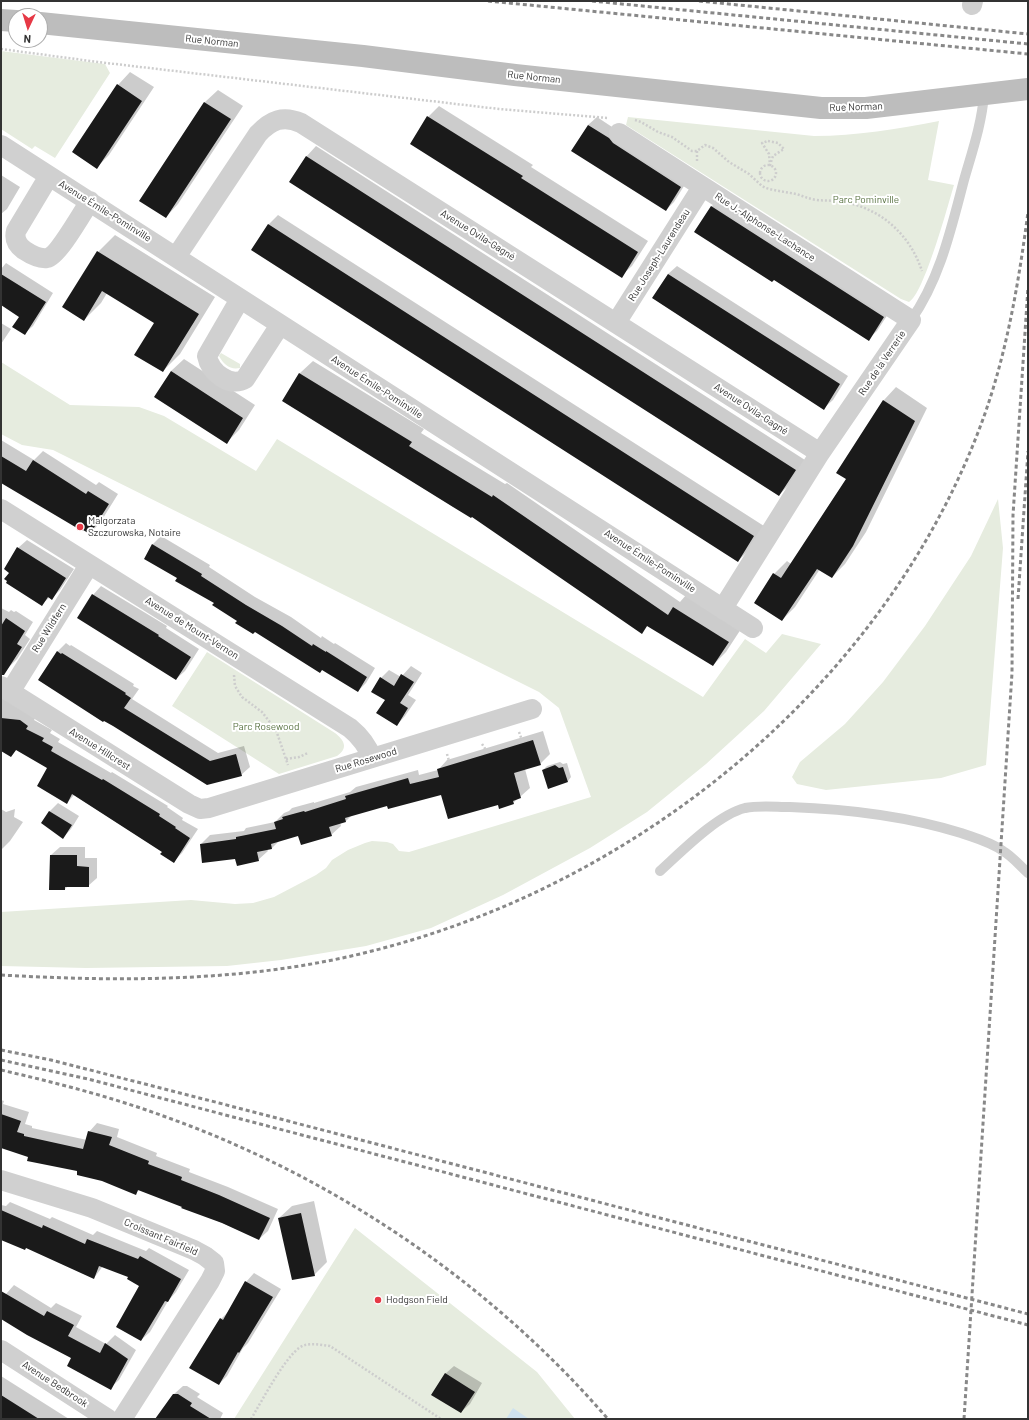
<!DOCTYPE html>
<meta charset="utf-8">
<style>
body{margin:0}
#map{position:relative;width:1029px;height:1420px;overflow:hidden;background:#fff;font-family:Barlow,sans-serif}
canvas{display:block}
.frame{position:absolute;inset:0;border:2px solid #333;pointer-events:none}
.north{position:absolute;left:8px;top:8px;width:40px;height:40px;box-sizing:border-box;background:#fff;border:1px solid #adadad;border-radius:50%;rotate:184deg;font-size:11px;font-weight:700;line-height:16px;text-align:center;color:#333}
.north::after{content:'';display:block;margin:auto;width:14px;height:18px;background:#e63946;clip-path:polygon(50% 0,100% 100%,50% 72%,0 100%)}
</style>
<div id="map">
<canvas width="1029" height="1420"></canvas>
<div class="frame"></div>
<div class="north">N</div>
</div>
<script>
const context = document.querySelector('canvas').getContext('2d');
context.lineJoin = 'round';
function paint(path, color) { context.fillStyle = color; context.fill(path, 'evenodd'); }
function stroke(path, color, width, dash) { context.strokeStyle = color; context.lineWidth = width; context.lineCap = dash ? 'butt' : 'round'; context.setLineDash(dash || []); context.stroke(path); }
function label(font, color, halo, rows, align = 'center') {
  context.font = font + ' Barlow,sans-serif'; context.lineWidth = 4; context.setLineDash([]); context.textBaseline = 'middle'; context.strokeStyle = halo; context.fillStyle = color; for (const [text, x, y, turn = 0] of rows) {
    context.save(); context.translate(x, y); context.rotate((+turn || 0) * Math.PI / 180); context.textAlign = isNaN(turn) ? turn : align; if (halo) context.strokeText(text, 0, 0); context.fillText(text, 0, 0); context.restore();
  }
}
const green = new Path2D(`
 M1 51 105 64 110 73 55 158 35 146 32 149 1 129Z
 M628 117 814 136C857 136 897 129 939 121L928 180 954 185C948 205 924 294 909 302L901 299 626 125Z
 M221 353 240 364V368C230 370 224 365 219 356Z
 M1 362 70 405 139 407 164 416 256 471 277 439 703 697 745 639 766 653 782 634 821 644 764 711 706 764 647 812 590 848 503 895 431 928 366 946 281 960 227 966 86 968 1 966V912L191 900 235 904 253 903 274 897 316 875 326 868 332 860 348 850 365 843 372 841 387 842 393 844 399 851 409 852 591 797 559 708 539 692 53 450 22 445 1 434Z
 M998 499 1003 548 986 765 941 778 826 790 797 784 792 777 800 762 845 724 883 682 925 626 971 556Z
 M207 652 335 733C344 740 349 748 337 756L279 774 172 706Z
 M355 1228 537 1372 575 1419H234Z`);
const water = new Path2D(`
 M513 1408 529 1419H506Z`);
const shadow = new Path2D(`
 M130 72 154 87 109 155 97 167 118 85Z
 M218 90 243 106 178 204 166 217 141 200 205 102Z
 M439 106 533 165 531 167 648 241 632 266 621 276 428 117Z
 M597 117 689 178 674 202 666 210 588 125Z
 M316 146 805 460 789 485 779 495 306 157Z
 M1 175 20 187 7 209 1 214Z
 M720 198 892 308 877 331 868 339 774 279 696 232 712 206Z
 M278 215 764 526 748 551 738 561 268 225Z
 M115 235 215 297 180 354 163 371 155 323 107 293 101 303 84 320 98 252Z
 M6 263 53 293 33 326 24 334 20 317 1 304V269Z
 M677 266 848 376 833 400 824 408 653 298 668 274Z
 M1 323 11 329 1 344Z
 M184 359 255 405 239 430 226 443 171 371Z
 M313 361 424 429 421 433 505 484 507 483 680 602 686 595 741 629 726 652 713 665 648 625 642 632 472 515 284 400 300 373Z
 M896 387 927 408 866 532 845 564 832 577 820 569 795 607 782 620 774 574 787 561 791 564 847 478 838 473 884 400Z
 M1 440 34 460 43 451 96 485 99 482 118 494 100 523 90 533 1 481Z
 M161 536 210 565 209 567 255 597 291 617 321 638 322 636 334 644 335 643 375 668 366 683 358 691 323 669 238 620 215 602 179 578 145 559 153 544Z
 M27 540 74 569 60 590 52 598 50 597 41 605 10 572 18 548Z
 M101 586 167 626 166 628 199 649 185 671 176 679 93 595Z
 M1 608 9 612 11 610 14 612 16 611 33 622 25 635 30 639 17 659 8 668 1 663Z
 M66 643 70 646 71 645 134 684 133 686 139 689 132 699 218 753 244 746 250 767 241 775 207 784 57 652Z
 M411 666 422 673 408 695 416 700 405 716 397 725 386 700 381 678 389 670 401 677Z
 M2 697 36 717 34 720 52 730 50 733 60 739 58 742 111 773 112 772 168 806 167 807 183 818 182 820 198 829 182 853 174 861 163 852 74 795 67 803 49 767 17 749 11 756 1 750V698Z
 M543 731 550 754 540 764 525 769 530 788 513 803H498L442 794 388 805 352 815 346 821 340 822 341 826 331 835H299L279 841 272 848 267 849 268 851 258 860 236 858 201 844 210 835 244 831 246 828 275 822 284 813 289 811 292 808 314 802V803L350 792 356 787 418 770 419 775 438 770 447 760Z
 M560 762 563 764 567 763 571 777 568 781 543 770 547 766Z
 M58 803 79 816 71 829 63 838 42 823 50 811Z
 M1 809 6 812 15 809 14 817 23 822 10 841 2 849Z
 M60 847H85V858H97V878L88 886H68L65 889 51 855Z
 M1 1100 4 1101 3 1104 29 1112 25 1124 32 1126V1128L87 1140 89 1132 97 1123 119 1129 117 1137 157 1153 156 1156 190 1169 189 1172 228 1187 278 1209 268 1231 259 1239 183 1206 139 1190 136 1193 79 1170 1 1147Z
 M314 1201 327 1262 314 1275 279 1218 292 1206Z
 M10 1202 50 1219 52 1217 93 1235 97 1231 146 1251 149 1248 189 1270 176 1292 168 1301 150 1332 141 1340V1286L129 1276 103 1266 94 1278 26 1247 1 1239V1205L6 1206Z
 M254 1273 281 1289 248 1343 243 1348 227 1376 219 1384 221 1319 229 1311 246 1282Z
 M14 1285 51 1308 56 1303 82 1316 76 1327 106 1344 115 1335 136 1350 119 1380 110 1388 72 1358 1 1318V1301L6 1294Z
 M454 1366 482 1383 470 1404 461 1412 445 1374Z
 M1 1376 69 1419H1Z
 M183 1386H187L200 1394 197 1397 223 1413 220 1419H164L174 1394Z`);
const building = new Path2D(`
 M117 84 142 101 97 169 72 152Z
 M204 102 231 119 166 218 139 201Z
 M427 116 523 176 521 178 638 252 622 278 410 144Z
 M588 125 609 138 613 143 681 187 666 211 571 151Z
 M306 156 796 470 779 496 289 182Z
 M711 206 884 317 869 341 774 280 772 282 694 232Z
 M268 224 754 536 738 562 251 250Z
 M97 251 199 314 163 372 134 355 154 323 102 291 84 321 62 307Z
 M1 274 46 302 25 335 12 327 19 317 1 305Z
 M668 274 840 384 824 410 652 298Z
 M171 371 243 418 227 444 154 397Z
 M299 373 412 442 409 446 492 497 493 495 668 615 673 607 729 642 713 666 647 626 642 634 472 517 471 518 453 507 282 401Z
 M883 400 915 421 853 546 832 578 817 569 782 621 754 603 773 573 781 578 846 479 836 473Z
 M1 456 26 471 33 460 86 494 88 491 109 504 90 534 83 530 82 531 1 483Z
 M152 544 202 574 201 576 246 605 282 626 312 646 313 644 326 652V651L367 677 358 692 322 670 320 673 255 632 253 634 235 623 237 621 212 605 214 603 175 581 177 578 144 559Z
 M17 547 66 578 52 600 48 597 42 606 6 583 7 581 4 579 9 573 4 569Z
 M92 594 159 635 158 636 191 657 176 680 77 618Z
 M6 618 25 631 17 644 22 647 4 675H1V626Z
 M57 651 61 654 62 653 126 693 125 694 131 698 124 708 210 761 236 754 242 776 207 785 113 726 104 721 103 722 38 680Z
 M401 674 414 682 400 703 408 708 397 726 376 713 385 700 371 692 380 677 394 686Z
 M1 718 20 720 28 726 26 729 44 738 42 741 53 747 51 751 102 780 103 779 160 814 159 816 176 827 175 828 190 838 174 863 160 854 162 852 72 794 67 804 37 786 47 768 16 750 11 757 1 751Z
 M533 740 541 765 514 773 521 798 513 801 514 804 499 809 498 805 448 819 441 795 388 809 387 806 345 818 346 822 329 827 332 836 301 845 298 836 271 844 272 849 257 852 259 861 237 866 235 859 202 863 200 844 236 839V837L276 829 274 822 283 819 282 817 304 811 305 812 346 799 345 796 408 778 410 784 439 777 437 769Z
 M555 765 559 768 563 767 568 782 548 789 542 770Z
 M49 811 72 825 63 839 41 823Z
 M50 855H77V866L89 867V887H65V890H49Z
 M1 1114 21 1121 17 1132 24 1134V1136L83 1149 88 1131 112 1137 109 1145 149 1161 148 1164 182 1177 181 1180 219 1195 270 1218 259 1240 222 1223 181 1208 182 1207 138 1190 136 1195 102 1181 77 1175V1171L27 1161 28 1157 1 1148Z
 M1 1210 42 1228 43 1225 85 1244 87 1239 138 1259 140 1256 181 1279 168 1302 165 1301 141 1341 116 1327 139 1286 127 1279 128 1277 99 1266 94 1279 26 1248 25 1250 1 1240Z
 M301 1213 315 1276 292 1280 278 1218Z
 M245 1281 273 1297 239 1353 238 1352 219 1385 189 1368 220 1318 223 1320Z
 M1 1291 44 1316 47 1311 74 1325 68 1336 100 1353 105 1343 128 1359 111 1390 67 1366 71 1358 27 1335 1 1319Z
 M445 1373 475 1392 461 1413 431 1395Z
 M173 1394H178L192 1403 190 1406 211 1419H155Z
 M1 1395 39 1419H1Z`);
const path = new Path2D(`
 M1 49 98 62 499 109 608 118
 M635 120 641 122 658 132 672 137 692 151H697L705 145 713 148 729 162 749 174 762 186 766 188C776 191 786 192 796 194 803 196 809 199 817 200 826 201 835 200 844 202 882 209 910 235 922 271
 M768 141 778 143 784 149 773 156 770 165 769 154 762 143Z
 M697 151V161
 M760 173a8 8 0 1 1 16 0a8 8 0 1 1-16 0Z
 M234 675 235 686 242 697 262 712 276 730 288 765
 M519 732 523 743
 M482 744 488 753
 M447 754 449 761
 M286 759 299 757 308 753
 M251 1419C261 1403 289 1348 305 1345 313 1343 322 1345 330 1346L441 1419`);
const lane = new Path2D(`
 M911 320C940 279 951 229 964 180 972 152 982 123 984 94
 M660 871C681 852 717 815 745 808 759 805 776 807 790 807 848 809 906 816 961 833 975 838 991 842 1003 851 1012 856 1020 866 1028 873`);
const street = new Path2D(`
 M972 5 973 1
 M619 133 911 320 820 453 723 608
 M1 145 753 628
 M49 176 16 231C14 239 17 245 24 250 30 254 39 259 47 258 58 256 82 213 90 201
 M176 257 258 134C271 120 283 115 301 123L820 453
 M240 299 207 356C210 372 230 388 245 379L280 325
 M616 323 702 187
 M1 509 350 728C361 737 367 745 372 758
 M1 686 189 804 200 809 209 808 532 709
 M10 692 89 565
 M1 1180 92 1208 194 1250 205 1256 214 1263 215 1271 210 1281 122 1419
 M1 1350 108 1419`);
const secondary = new Path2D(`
 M1 20 16 21
 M40 23 363 56 515 75 821 108H866L1028 89`);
const rail = new Path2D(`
 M488 1 1028 54
 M592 1 1028 44
 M699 1 1028 34
 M1018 599 1028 451
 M1 975C125 982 251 982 372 951 635 885 877 691 977 435 1005 364 1018 288 1028 212
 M1 1050 51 1060 219 1103 1028 1314
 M1 1060 88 1079 1028 1325
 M1 1070C57 1083 112 1097 166 1117 336 1178 490 1283 608 1419
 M964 1419 1012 673 1013 515 1028 287`);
const markers = [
 [80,527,4,"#e63946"],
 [378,1300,4,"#e63946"]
];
const streetNames = [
 ["Rue Norman",212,41,6],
 ["Rue Norman",534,77,6],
 ["Rue Norman",856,107,-2],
 ["Avenue Émile-Pominville",105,211,32],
 ["Rue J.-Alphonse-Lachance",765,227,33],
 ["Avenue Ovila-Gagné",478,235,32],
 ["Rue Joseph-Laurendeau",659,255,-58],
 ["Rue de la Verrerie",882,363,-56],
 ["Avenue Émile-Pominville",377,387,33],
 ["Avenue Ovila-Gagné",751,409,33],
 ["Avenue Émile-Pominville",650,561,33],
 ["Rue Wildfern",49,628,-58],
 ["Avenue de Mount-Vernon",192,628,32],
 ["Avenue Hillcrest",100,749,32],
 ["Rue Rosewood",366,760,-17],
 ["Croissant Fairfield",161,1237,23],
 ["Avenue Bedbrook",55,1384,33]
];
const parkNames = [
 ["Parc Pominville",866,200],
 ["Parc Rosewood",266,727]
];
const poiNames = [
 ["Malgorzata",88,521],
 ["Szczurowska, Notaire",88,533],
 ["Hodgson Field",386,1300]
];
paint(green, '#e6ecdf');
paint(water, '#cfe2ee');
paint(shadow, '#0003');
paint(building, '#1a1a1a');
stroke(path, '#cdcdcd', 2.5, [2, 2]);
stroke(lane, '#d0d0d0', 10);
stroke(street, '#d0d0d0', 20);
stroke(secondary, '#bdbdbd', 22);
stroke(rail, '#888', 3, [4, 3]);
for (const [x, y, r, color] of markers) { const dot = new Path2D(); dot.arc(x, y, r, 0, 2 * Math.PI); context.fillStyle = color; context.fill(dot); stroke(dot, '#fff', 1.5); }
label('10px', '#333', '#fff', streetNames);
label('10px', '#56703f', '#fff', parkNames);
label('10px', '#333', '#fff', poiNames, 'left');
</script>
